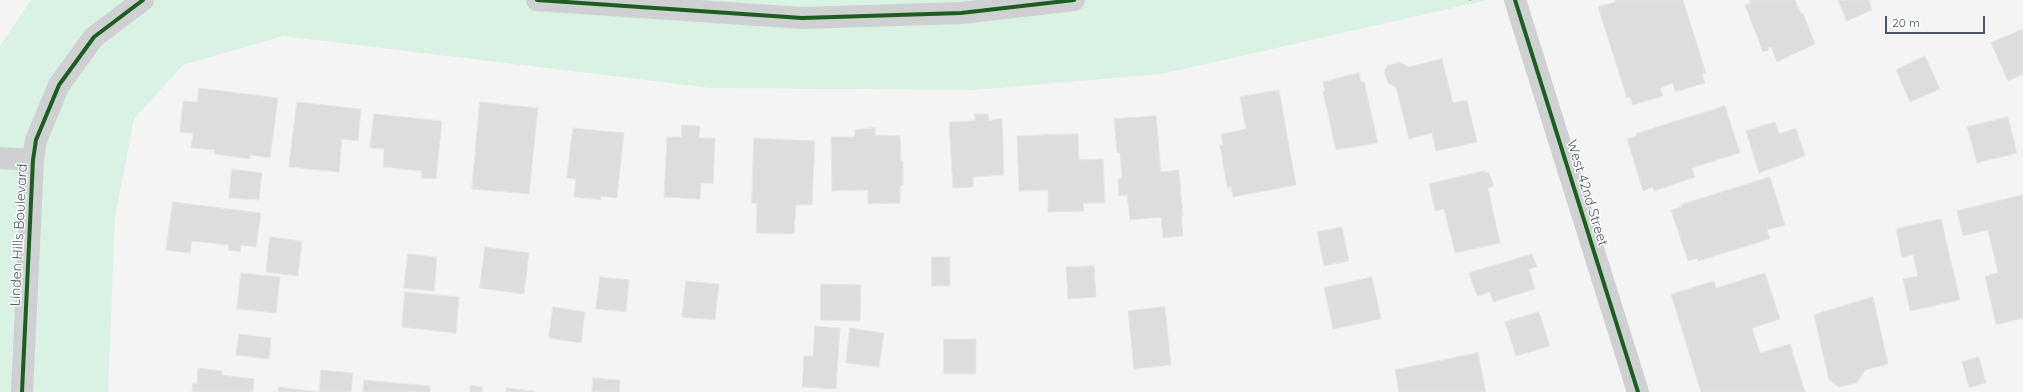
<!DOCTYPE html>
<style>
body{margin:0}
#map{position:relative;width:2023px;height:392px;overflow:hidden;background:#f4f4f4;font-family:Quicksand,sans-serif}
canvas{display:block}
.scale{position:absolute;left:1885px;top:16px;width:100px;height:18px;box-sizing:border-box;border:2px solid #4a5661;border-top:0;padding-left:5px;font-size:12px;line-height:14px;white-space:nowrap;color:#4a5661;-webkit-text-stroke:3px #fff;paint-order:stroke}
</style>
<div id="map">
<canvas width="2023" height="392"></canvas>
<div class="scale">20 m</div>
</div>
<script>
const context = document.querySelector('canvas').getContext('2d');
context.lineJoin = 'round';
function paint(path, color) { context.fillStyle = color; context.fill(path, 'evenodd'); }
function stroke(path, color, width, dash) { context.strokeStyle = color; context.lineWidth = width; context.lineCap = dash ? 'butt' : 'round'; context.setLineDash(dash || []); context.stroke(path); }
function label(font, color, halo, rows, align = 'center') {
  context.font = font + ' Quicksand,sans-serif'; context.lineWidth = 3; context.setLineDash([]); context.textBaseline = 'middle'; context.strokeStyle = halo; context.fillStyle = color; for (const [text, x, y, turn = 0] of rows) {
    context.save(); context.translate(x, y); context.rotate((+turn || 0) * Math.PI / 180); context.textAlign = isNaN(turn) ? turn : align; if (halo) context.strokeText(text, 0, 0); context.fillText(text, 0, 0); context.restore();
  }
}
const green = new Path2D(`
 M31 0H1487L1162 74 974 90 712 88 283 36 183 65 134 119 115 217 108 392H0V46Z`);
const building = new Path2D(`
 M1615 0H1683L1706 73 1702 74 1705 83 1675 92 1673 83 1660 88 1663 96 1633 105 1630 97 1627 98 1598 7 1615 2Z
 M1749 0H1795L1801 14 1803 13 1815 44 1777 62 1771 47 1768 48 1769 50 1763 52 1745 5 1751 3Z
 M1838 0H1869L1872 10 1847 21Z
 M2023 29V74L2008 81 1991 43Z
 M1925 56 1940 89 1910 102 1896 70Z
 M1442 59 1453 103 1467 100 1477 142 1436 151 1432 133 1409 139 1396 87 1388 83 1384 71 1388 65 1400 62 1408 67Z
 M1359 73 1361 82H1364L1378 143 1336 150 1323 92 1325 91 1323 82Z
 M199 88 278 98 270 158 250 155V159L214 154 215 150 191 148 193 133 180 132 183 101 197 102Z
 M1279 90 1296 185 1233 197 1231 187H1227L1220 145H1223L1221 134 1246 129 1240 97Z
 M297 102 361 109 358 141 342 139 339 172 289 167Z
 M480 102 538 108 529 194 472 189Z
 M1725 106 1740 153 1692 168 1695 177 1654 191 1653 187 1643 191 1627 139 1637 136 1636 134Z
 M374 114 442 121 436 179 421 178 422 171 383 167 384 149 370 148Z
 M975 114H988L989 121 1002 118 1004 175 973 177V187L953 188 949 122 975 121Z
 M1156 116 1161 172 1179 170 1183 216H1181L1183 236 1163 238 1161 217 1130 220 1127 195 1119 196 1118 179 1122 178 1120 153H1117L1114 119Z
 M2008 117 2017 153 1977 163 1967 127Z
 M1775 122 1779 134 1796 128 1805 156 1759 173 1746 131Z
 M682 125 700 126 699 138H715L713 184 701 183 700 199 664 197 667 137H681Z
 M573 128 624 133 617 198 601 196V200L574 197 576 179 567 178Z
 M875 128V135L900 136 901 161 903 162V186H900V203L868 204V190L832 191 831 137H855V130Z
 M1078 134 1079 160 1103 159 1105 203H1083L1084 211 1048 212V190L1019 191 1017 136Z
 M754 138 815 141 812 205H796L794 234 756 233 757 203H752Z
 M232 169 262 173 259 200 229 198Z
 M1484 171V173L1489 172 1494 186 1488 188 1500 243 1455 253 1444 209 1435 211 1429 184Z
 M1770 177 1785 225 1767 230 1770 239 1698 261V258L1688 261 1671 210 1682 207 1681 205Z
 M2023 195V318L1996 325 1985 276 1998 273 1988 230 1963 236 1957 211Z
 M173 202 261 213 256 247 241 245 240 252 228 250 229 245 192 241 190 253 166 250Z
 M1941 219 1960 300 1910 311 1903 279 1918 276 1913 255 1902 258 1896 229Z
 M1342 227 1349 261 1324 266 1317 232Z
 M270 237 302 241 298 276 266 272Z
 M485 247 529 253 524 294 480 288Z
 M408 254 437 257 434 291 404 288Z
 M1532 254 1537 267 1529 269 1535 289 1493 302 1490 292 1477 296 1469 273Z
 M932 257H950V286H932Z
 M1094 266 1096 297 1068 299 1066 267Z
 M241 273 280 277 276 313 237 309Z
 M1765 273 1780 319 1752 328 1760 353 1790 344 1805 392H1701L1671 294 1714 281 1716 288Z
 M600 277 629 280 626 312 596 309Z
 M1372 277 1381 319 1333 329 1324 288Z
 M686 281 719 284 715 320 682 317Z
 M821 284 861 285 860 321 821 320Z
 M405 292 459 297 456 333 402 327Z
 M1873 297 1888 364 1865 370 1857 383 1839 387 1829 380 1814 315Z
 M553 307 585 312 581 343 549 338Z
 M1165 307 1171 365 1134 369 1128 311Z
 M1539 312 1550 346 1516 356 1505 322Z
 M815 326 840 328 836 389 802 387 804 356H813Z
 M850 328 884 333 879 367 846 363Z
 M239 334 271 338 269 359 236 355Z
 M944 339H976V374H944Z
 M1478 353 1486 392H1399L1395 370Z
 M1979 357 1986 383 1969 388 1962 362Z
 M198 368 222 371V375L254 379 253 392H192L193 383 197 384Z
 M321 370 353 373 351 392H278V387L319 392Z
 M593 378 620 380 619 392H592Z
 M364 380 430 386V392H363Z
 M471 385 483 387 482 392H470Z
 M507 388 535 391V392H506Z`);
const path = new Path2D(`
 M1470 0V1`);
const minor = new Path2D(`
 M537 0 802 18 961 13 1074 0
 M1515 0 1638 392
 M0 158 33 160
 M22 392 33 160 36 140 59 85 94 37 143 0`);
const cycleway = new Path2D(`
 M537 0 802 18 961 13 1074 0
 M1515 0 1638 392
 M22 392 33 160 36 140 59 85 94 37 143 0`);
const streetNames = [
 ["West 42nd Street",1587,193,73],
 ["Linden Hills Boulevard",19,235,-87]
];
paint(green, '#d9f2e3');
paint(building, '#ddddde');
stroke(building, '#e5e6e7', 1);
stroke(path, '#bcc7c4', 2.5, [3, 2]);
stroke(minor, '#ced0d2', 22);
stroke(cycleway, '#1b5e20', 4);
label('14px', '#4a5661', '#fff', streetNames);
</script>
